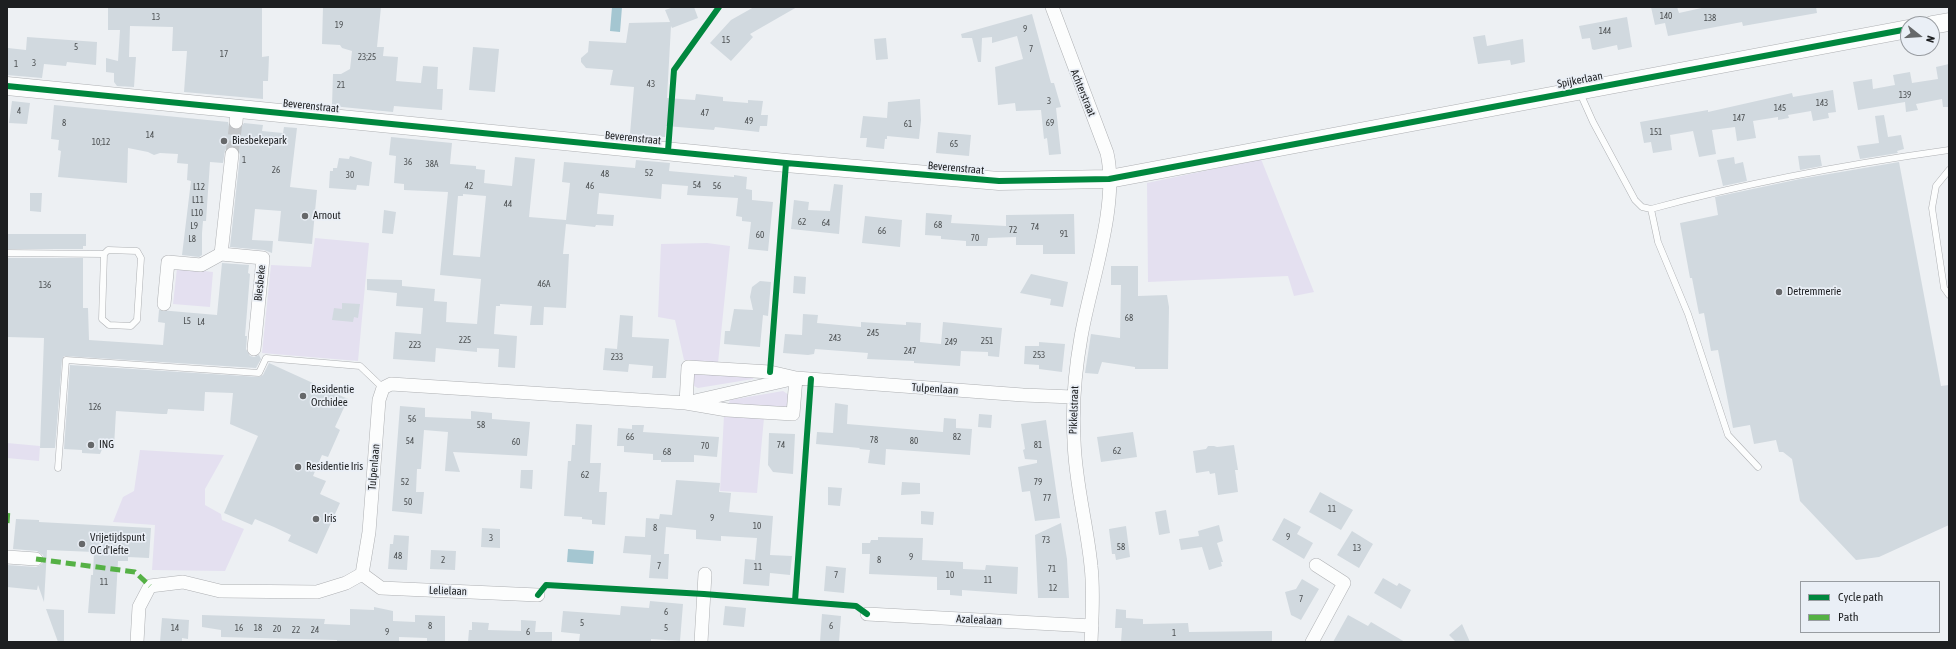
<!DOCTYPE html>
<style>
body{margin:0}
#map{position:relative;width:1956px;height:649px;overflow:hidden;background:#edf0f3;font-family:"Asap Condensed",sans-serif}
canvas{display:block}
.frame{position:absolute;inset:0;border:8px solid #1d1f21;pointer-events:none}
.legend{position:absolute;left:1800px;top:581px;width:140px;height:52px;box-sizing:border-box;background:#eaeff6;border:1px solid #989ca1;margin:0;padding:5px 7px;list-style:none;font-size:12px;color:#1d1f21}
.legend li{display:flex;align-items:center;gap:8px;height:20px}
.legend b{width:20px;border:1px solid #989ca1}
.north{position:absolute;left:1900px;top:16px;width:40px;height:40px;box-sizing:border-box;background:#eaeff6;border:1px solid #989ca1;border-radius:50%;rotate:107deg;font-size:11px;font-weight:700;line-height:16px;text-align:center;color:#1d1f21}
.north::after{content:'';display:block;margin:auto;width:14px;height:18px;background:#66686a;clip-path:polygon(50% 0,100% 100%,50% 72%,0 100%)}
</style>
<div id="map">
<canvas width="1956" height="649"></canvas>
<div class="frame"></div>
<ul class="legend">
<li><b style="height:5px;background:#00873e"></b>Cycle path</li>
<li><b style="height:5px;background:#55b145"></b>Path</li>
</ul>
<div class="north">N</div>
</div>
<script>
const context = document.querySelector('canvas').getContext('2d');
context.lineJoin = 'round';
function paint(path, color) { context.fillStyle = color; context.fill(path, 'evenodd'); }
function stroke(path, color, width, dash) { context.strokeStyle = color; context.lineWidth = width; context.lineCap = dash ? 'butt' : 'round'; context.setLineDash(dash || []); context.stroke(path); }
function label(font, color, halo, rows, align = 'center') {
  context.font = font + ' "Asap Condensed",sans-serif'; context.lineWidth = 3.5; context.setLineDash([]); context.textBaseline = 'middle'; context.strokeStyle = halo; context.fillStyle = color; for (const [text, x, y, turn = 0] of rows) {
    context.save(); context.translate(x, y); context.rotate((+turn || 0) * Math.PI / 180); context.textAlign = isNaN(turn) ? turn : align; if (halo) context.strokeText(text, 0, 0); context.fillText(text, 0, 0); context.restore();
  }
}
const green = new Path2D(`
 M1261 159 1314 292 1294 296 1288 276 1148 282 1147 183Z
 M315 238 369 243 358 361 262 353 271 265 311 267Z
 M707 243 730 246 718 363 684 360 675 320 658 317 661 244Z
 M177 268 213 272 210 307 173 304Z
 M694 373 754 377 753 379 698 388 692 385V375Z
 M783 391 789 395V404L783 408 730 405 729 403 730 400Z
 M724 415 764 418 757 493 720 491Z
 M7 443 40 446 39 461 7 458Z
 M140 450 224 455 205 489V505L221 514 222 520 244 529 225 571 152 570 155 525 113 522 123 497 134 491Z`);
const water = new Path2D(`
 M612 7H622L620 32 610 31Z
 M568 549 594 551 593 564 567 562Z`);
const building = new Path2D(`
 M108 7H262V57L269 56 268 81H263V99L184 92 187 51H172L173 27 130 26 129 57H136L134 87 117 86 114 82V73L106 72V58L118 61 120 30H108Z
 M323 7H381L377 47H384L383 56 398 57 396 81 421 83 423 66 438 67 437 89H443L442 110 394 106 393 112 332 106 333 74H341L350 69 352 51 342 48 340 45 322 44Z
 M674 7H694L698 18 672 28 671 26 667 98 695 100 696 94 723 97V101L748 103V100L763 101 761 115H768L767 126H760L759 132 715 127 714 130 666 126 665 137 630 134 634 87 610 85 613 70 586 68 581 62V58L588 52 589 41 626 43 629 23 670 22 665 10Z
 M754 7H797L750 34 753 37 731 61 710 43 731 20Z
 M1651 7H1677L1679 13 1706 7H1816L1817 13 1743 26 1742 22 1668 36 1665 23 1655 25Z
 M1032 14 1051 83H1054L1061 107 1056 108 1061 154 1049 155 1047 138 1044 139 1041 110 1016 111 1015 103 998 105 995 67 1023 59 1017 36 992 43V37L982 38 981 62H978L972 38H962L961 34Z
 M1627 17 1632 47 1618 50 1617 45 1594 50 1592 49 1590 38 1582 39 1579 26Z
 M1485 35 1487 46 1523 39 1525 62 1511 65 1510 60 1478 64 1473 37Z
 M27 37 97 42 96 65 67 62 66 66 44 64 42 78 7 75 8 48 26 50Z
 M886 38 888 59 876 60 874 39Z
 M473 47 499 49 495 92 469 90Z
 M1949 64V107H1943L1942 99 1916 104 1918 110 1906 112 1905 102 1858 110 1853 82 1872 79 1873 89 1895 85 1893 75 1910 72 1912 83 1938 79 1936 67Z
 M1833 90 1836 112 1828 113 1829 118 1813 121 1811 111 1788 115 1789 118 1778 120V117L1753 121 1756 138 1737 141 1735 127 1712 130 1716 154 1699 157 1693 131 1670 135 1672 150 1653 153 1651 142 1644 143 1640 122 1708 110V112L1792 93 1793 97Z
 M920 99 921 120 919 139 887 136V139H885L884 149 866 147 867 138H860L863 116 887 118 888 102Z
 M12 101 30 103 27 124 9 123Z
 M54 105 228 122 229 126 235 130 240 129 244 123 263 125 262 131 283 133 284 127 297 128 290 187 317 190 312 244 278 241 281 211 255 209 252 240 273 241 272 253 264 250 230 247 240 155 237 148 232 146 225 150 223 163 210 162 206 221H203L202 233V255L199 257 182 255 191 181 187 180 188 164 177 163 178 154 160 153 154 155 148 152 128 148 127 183 58 177 61 151 58 150 59 140 51 139Z
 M1884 115 1888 137 1901 135 1904 149 1897 151 1898 153 1860 159 1857 146 1879 143 1875 116Z
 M938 132 971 135 969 156 936 153Z
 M391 137 452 143 450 164 476 166V169L485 170 484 183 512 186 515 157 535 159 529 217 566 220 570 183 562 182 564 162 635 168 636 160 670 163 669 171 734 177V175L747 177 746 189 752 190V200L773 202 768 251 748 249 751 222 742 221V217L736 216 738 198 687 195 688 186 662 184 661 199 599 193 597 214 614 215 613 226 596 225 595 227 566 224 563 254H569L566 308 544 307 543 325H530L532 306 500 304V306H496L494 334 517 336 515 368 498 367 499 349 477 348V352L436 348 435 362 393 359 395 332 421 334 423 308 396 306 397 293 367 290V279L402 280V286L435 289 434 301 447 302 446 322 477 324 481 279 440 275 448 192 404 190V184L394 183 396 156 389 155ZM463 194 486 196 480 257 453 255 458 196H463Z
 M1820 155 1822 166 1800 170 1798 156Z
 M350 156 372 162 369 186 357 185 356 190 329 188 330 171H333V168H337L339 158 349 159Z
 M1734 157 1735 164 1743 162 1747 181 1723 186 1717 160Z
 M1899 162 1941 386 1949 385V525L1879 557 1856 560 1800 501 1792 459 1783 452H1779L1776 440 1754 444 1750 425 1733 428 1718 350 1711 351 1704 313 1699 314 1692 278H1690L1680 223 1718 215 1715 197 1800 179Z
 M834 184 843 185 839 234 791 229 794 200 809 202 808 210 830 211Z
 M30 193H42L41 212 30 211Z
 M384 210 396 212 393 234 382 233Z
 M926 213 952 215 951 223 1006 226V215L1074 214 1075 254H1043V245H1016V237L988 238 987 246H966V241L941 239V236L925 235Z
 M865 216 902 220 900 247 862 243Z
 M7 234H86V246H83V249H7Z
 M7 258H83V308H88L89 340 163 345 165 323 158 322 159 310 217 315 222 263 249 265 248 273 250 274 245 336H247L246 349 250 356 254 357 259 355 261 359 256 368 64 356 62 360 55 448H40L44 338 7 337Z
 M1111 266H1138V296L1167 295 1169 307 1168 369H1135V367L1102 362 1098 374 1085 373 1091 334 1120 338 1121 285H1111Z
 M1031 274 1068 282 1063 307 1050 305 1051 299 1020 293Z
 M794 276 806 277 805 294 793 293Z
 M760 281 771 282 768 316 763 315 760 347 724 344 725 331H730L734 309 753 310 750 297 752 287Z
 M342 303 360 304 358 318 354 317 353 322 332 320 334 308 342 309Z
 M803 314 818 315 817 323 861 327V322L906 325V322L921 323 920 342 941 344 943 322 1002 328 999 357 988 356V352L961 351 960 366 914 363V361L867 359 868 353 815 349 814 354 808 355 783 353 785 334 802 335Z
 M620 315 633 316 632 337 669 339 666 378H652L653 366 629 364 628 372 603 370 605 348 617 349Z
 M1039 342 1065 344 1062 372 1039 369V365L1024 364 1025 346H1039Z
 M269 363 348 399 335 427 340 430 328 457 322 455 313 476 326 481 320 494 340 503 317 554 288 541 291 535 274 527 255 519 252 525 224 513 258 436 230 424 233 393 205 392 204 411 168 409 167 414H162L116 411 114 447H103L100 454 82 453V450L64 449 70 365 259 377 263 375Z
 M835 403 848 405 847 424 943 432 944 418 956 419V428L972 429 970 455 886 449 885 465 868 463 870 450 859 449 860 448 816 444 817 432 833 433Z
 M400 406 425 408V417L471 419V411L492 413V419L530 422 527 456 453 452 460 472 445 471 448 432 424 430 421 469H417L416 492H424L422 514 392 511Z
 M979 414 992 415 991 428 978 427Z
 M1046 420 1060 518 1035 521 1030 491 1022 492 1018 467 1037 463V460L1025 459 1023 450 1025 449 1021 424Z
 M576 424 592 425 590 463H601L599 492H607L605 525 592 524V520L582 519V517L564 516 568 461H571L572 445H575Z
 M632 425H644L643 432 719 437 717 457 694 455V462H661V460H653V454L624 452V446H617L618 428 632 429Z
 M1133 432 1137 457 1101 462 1097 437Z
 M769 433 795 434 793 474 773 472 768 465Z
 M1234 445 1238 470H1235L1238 492 1218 495 1215 473 1210 474 1209 471 1196 473 1193 451 1206 449 1208 446H1214L1217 447Z
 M521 470H533L532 489 520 488Z
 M676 480 720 483 719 492 731 493 729 512 773 516 770 555 792 556 790 575 770 573 769 586 743 584 745 559 755 560 757 538 721 536V541L696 539V530L666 527 664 554H669L668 579 649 578 651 555 623 553 625 536 645 537 646 518 659 519 660 514 672 515Z
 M902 482 920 483V494L901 495Z
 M828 487 842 488 840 506 828 505Z
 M1320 492 1353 510 1341 530 1309 512Z
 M1166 510 1170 533 1159 535 1155 512Z
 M921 511 934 512 933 525 921 524Z
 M1284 518 1301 527 1297 534 1313 543 1304 559 1272 540Z
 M16 519 39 520V522L151 528 149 558 128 557V561H118L115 614 88 613 91 575H93L94 552 47 550 44 602 38 585 37 590 7 587V565L36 567 42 564 44 560 43 555 37 551 13 549Z
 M1061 523 1067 559 1069 598H1038L1035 535Z
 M1219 525 1223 541 1217 543 1223 562H1221L1222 566 1209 570 1202 547 1181 550 1179 539 1199 536 1198 531Z
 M1126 526 1130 557 1116 560 1115 554H1112L1109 529Z
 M482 528 500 529V548L481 547Z
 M1352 531 1373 544 1359 568 1337 555Z
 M394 535 409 536 407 570 388 569 390 544H393Z
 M878 537 923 538 922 560 963 562V569L985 570 986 565 1018 567 1017 594 962 590V596L950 595V590H937V577L869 574 870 554H862V543H870L871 540H878Z
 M431 550 456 551 455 570 430 569Z
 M826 566 846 568 844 593 824 591Z
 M1383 578 1397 586 1399 583 1411 590 1401 609 1374 593Z
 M1302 579 1319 589 1301 620 1291 615 1285 592 1296 589Z
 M650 601 683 604 680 641 651 639V642L579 641 580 634 561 632 563 611 620 615 621 606 649 608Z
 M725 606 746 608 744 627 723 625Z
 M374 607 393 611V621L415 622V615L445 616V642L427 641V638L399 637V642H337V640L221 637V630L202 627V615L325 619 324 624 350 625V609L374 610Z
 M46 609 64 610V642H58Z
 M1116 609 1126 610V618L1143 619V624L1188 623 1189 632 1272 631V642H1121L1122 628H1115Z
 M822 614 841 616 839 642H820Z
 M1348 615 1368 626 1371 622 1405 642H1333Z
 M162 618 189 620 188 639 182 638V642H160Z
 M521 620 536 621 535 632H552V642H468L469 630H472V622L489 623 488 630 521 631Z
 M1462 624 1470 642H1456L1449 635Z`);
const streetTunnel = new Path2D(`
 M232 154 236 122`);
const lane = new Path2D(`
 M1580 93 1593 122 1635 200 1642 207 1651 209C1749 182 1849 164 1949 150
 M1949 170 1936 186 1932 208 1944 288 1949 295
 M1651 209 1658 242 1688 314 1728 435 1758 467
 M7 253 104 254 108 250 137 251 141 258 137 320 131 326 109 325 102 319 104 254
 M58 468 66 360 259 373 266 358 360 366 383 388`);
const street = new Path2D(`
 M1052 7 1107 153C1119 205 1090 284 1081 337 1075 371 1072 406 1074 440 1075 483 1087 524 1091 566 1094 591 1092 617 1091 642
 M236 122 237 109
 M221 254 263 258 254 349
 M164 304 168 262 201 265 221 254 232 154
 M688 367 770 372 796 378 793 414 727 410 686 403Z
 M7 557 36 559
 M362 574 381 588 538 595
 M867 614 1092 626
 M137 642 139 607 150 586 183 582 220 591 317 592 346 583 362 574 369 532 379 400 383 388 391 384 686 403 796 378 1023 395 1073 397
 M701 642 705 574
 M1312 642 1344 583 1316 565`);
const secondary = new Path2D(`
 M1932 25 1949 22
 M7 86 786 163 999 181 1109 179 1908 29`);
const quiet = new Path2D(`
 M7 523 8 509
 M36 559 135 572 150 586`);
const cycleway = new Path2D(`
 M7 86 786 163 999 181 1109 179 1908 29
 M668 151 674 70 719 7
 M770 372 786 163
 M538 595 546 585 704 594 856 606 867 614
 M795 601 811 379`);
const markers = [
 [224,141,4,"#66686a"],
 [305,216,4,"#66686a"],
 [1779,292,4,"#66686a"],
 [303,396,4,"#66686a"],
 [91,445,4,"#66686a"],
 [298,467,4,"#66686a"],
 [316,519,4,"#66686a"],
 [82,544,4,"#66686a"]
];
const numberNames = [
 ["140",1666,16],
 ["13",156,17],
 ["138",1710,18],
 ["19",339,25],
 ["9",1025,29],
 ["144",1605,31],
 ["15",726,40],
 ["5",76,47],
 ["7",1031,49],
 ["17",224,54],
 ["23;25",367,57],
 ["3",34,63],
 ["1",16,64],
 ["43",651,84],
 ["21",341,85],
 ["139",1905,95],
 ["3",1049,101],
 ["143",1822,103],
 ["145",1780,108],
 ["4",19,111],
 ["47",705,113],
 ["147",1739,118],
 ["49",749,121],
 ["8",64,123],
 ["69",1050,123],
 ["61",908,124],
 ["151",1656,132],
 ["14",150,135],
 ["10;12",101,142],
 ["65",954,144],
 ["1",244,160],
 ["36",408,162],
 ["38A",432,164],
 ["26",276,170],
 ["52",649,173],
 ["48",605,174],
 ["30",350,175],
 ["54",697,185],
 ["42",469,186],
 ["46",590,186],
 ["56",717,186],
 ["L12",199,187],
 ["L11",198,200],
 ["44",508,204],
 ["L10",197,213],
 ["62",802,222],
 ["64",826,223],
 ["68",938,225],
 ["L9",194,226],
 ["74",1035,227],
 ["72",1013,230],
 ["66",882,231],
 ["91",1064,234],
 ["60",760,235],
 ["70",975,238],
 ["L8",192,239],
 ["46A",544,284],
 ["136",45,285],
 ["68",1129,318],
 ["L5",187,321],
 ["L4",201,322],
 ["245",873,333],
 ["243",835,338],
 ["225",465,340],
 ["251",987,341],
 ["249",951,342],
 ["223",415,345],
 ["247",910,351],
 ["253",1039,355],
 ["233",617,357],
 ["126",95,407],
 ["56",412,419],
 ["58",481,425],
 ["66",630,437],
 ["82",957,437],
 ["78",874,440],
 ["54",410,441],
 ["80",914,441],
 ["60",516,442],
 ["74",781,445],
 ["81",1038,445],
 ["70",705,446],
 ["62",1117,451],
 ["68",667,452],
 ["62",585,475],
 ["52",405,482],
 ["79",1038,482],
 ["77",1047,498],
 ["50",408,502],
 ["11",1332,509],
 ["9",712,518],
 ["10",757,526],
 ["8",655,528],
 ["9",1288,537],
 ["3",491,538],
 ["73",1046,540],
 ["58",1121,547],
 ["13",1357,548],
 ["48",398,556],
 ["9",911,557],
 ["2",443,560],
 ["8",879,560],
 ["7",659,566],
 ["11",758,567],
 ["71",1052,569],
 ["7",836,575],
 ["10",950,575],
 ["11",988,580],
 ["11",104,582],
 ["12",1053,588],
 ["7",1301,599],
 ["6",666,612],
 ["5",582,623],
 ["8",430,626],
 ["6",831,626],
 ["14",175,628],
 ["16",239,628],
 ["18",258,628],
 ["5",666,628],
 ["20",277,629],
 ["22",296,630],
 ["24",315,630],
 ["9",387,632],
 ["6",528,632],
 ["1",1174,633]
];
const streetNames = [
 ["Spijkerlaan",1580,80,-11],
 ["Achterstraat",1083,93,68],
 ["Beverenstraat",311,106,6],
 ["Beverenstraat",633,138,6],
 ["Beverenstraat",956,168,5],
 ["Biesbeke",260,283,-84],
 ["Tulpenlaan",935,389,4],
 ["Pikkelstraat",1074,410,-88],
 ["Tulpenlaan",374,467,-85],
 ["Lelielaan",448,591,2],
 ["Azalealaan",979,620,3]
];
const poiNames = [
 ["Biesbekepark",232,141],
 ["Arnout",313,216],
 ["Detremmerie",1787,292],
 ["Residentie",311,390],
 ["Orchidee",311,403],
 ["ING",99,445],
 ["Residentie Iris",306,467],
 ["Iris",324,519],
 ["Vrijetijdspunt",90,538],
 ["OC d'Iefte",90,551]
];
paint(green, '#e4e0f0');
paint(water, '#a4c6d1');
paint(building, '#d1d9df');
stroke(streetTunnel, '#c3c6c9', 13, [13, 6]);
stroke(lane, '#aeb0b3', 7);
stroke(street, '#aeb0b3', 14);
stroke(secondary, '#aeb0b3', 19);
stroke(lane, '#fcfdfd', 6);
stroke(street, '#fcfdfd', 13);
stroke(secondary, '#fcfdfd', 18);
stroke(quiet, '#55b145', 5, [10, 5]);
stroke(cycleway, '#00873e', 6);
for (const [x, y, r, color] of markers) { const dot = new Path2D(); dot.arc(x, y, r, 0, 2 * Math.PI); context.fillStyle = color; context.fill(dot); stroke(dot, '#eaeff6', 1.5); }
label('9px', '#4c5052', null, numberNames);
label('11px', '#1d1f21', '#eaeff6', streetNames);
label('11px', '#1d1f21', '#eaeff6', poiNames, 'left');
</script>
